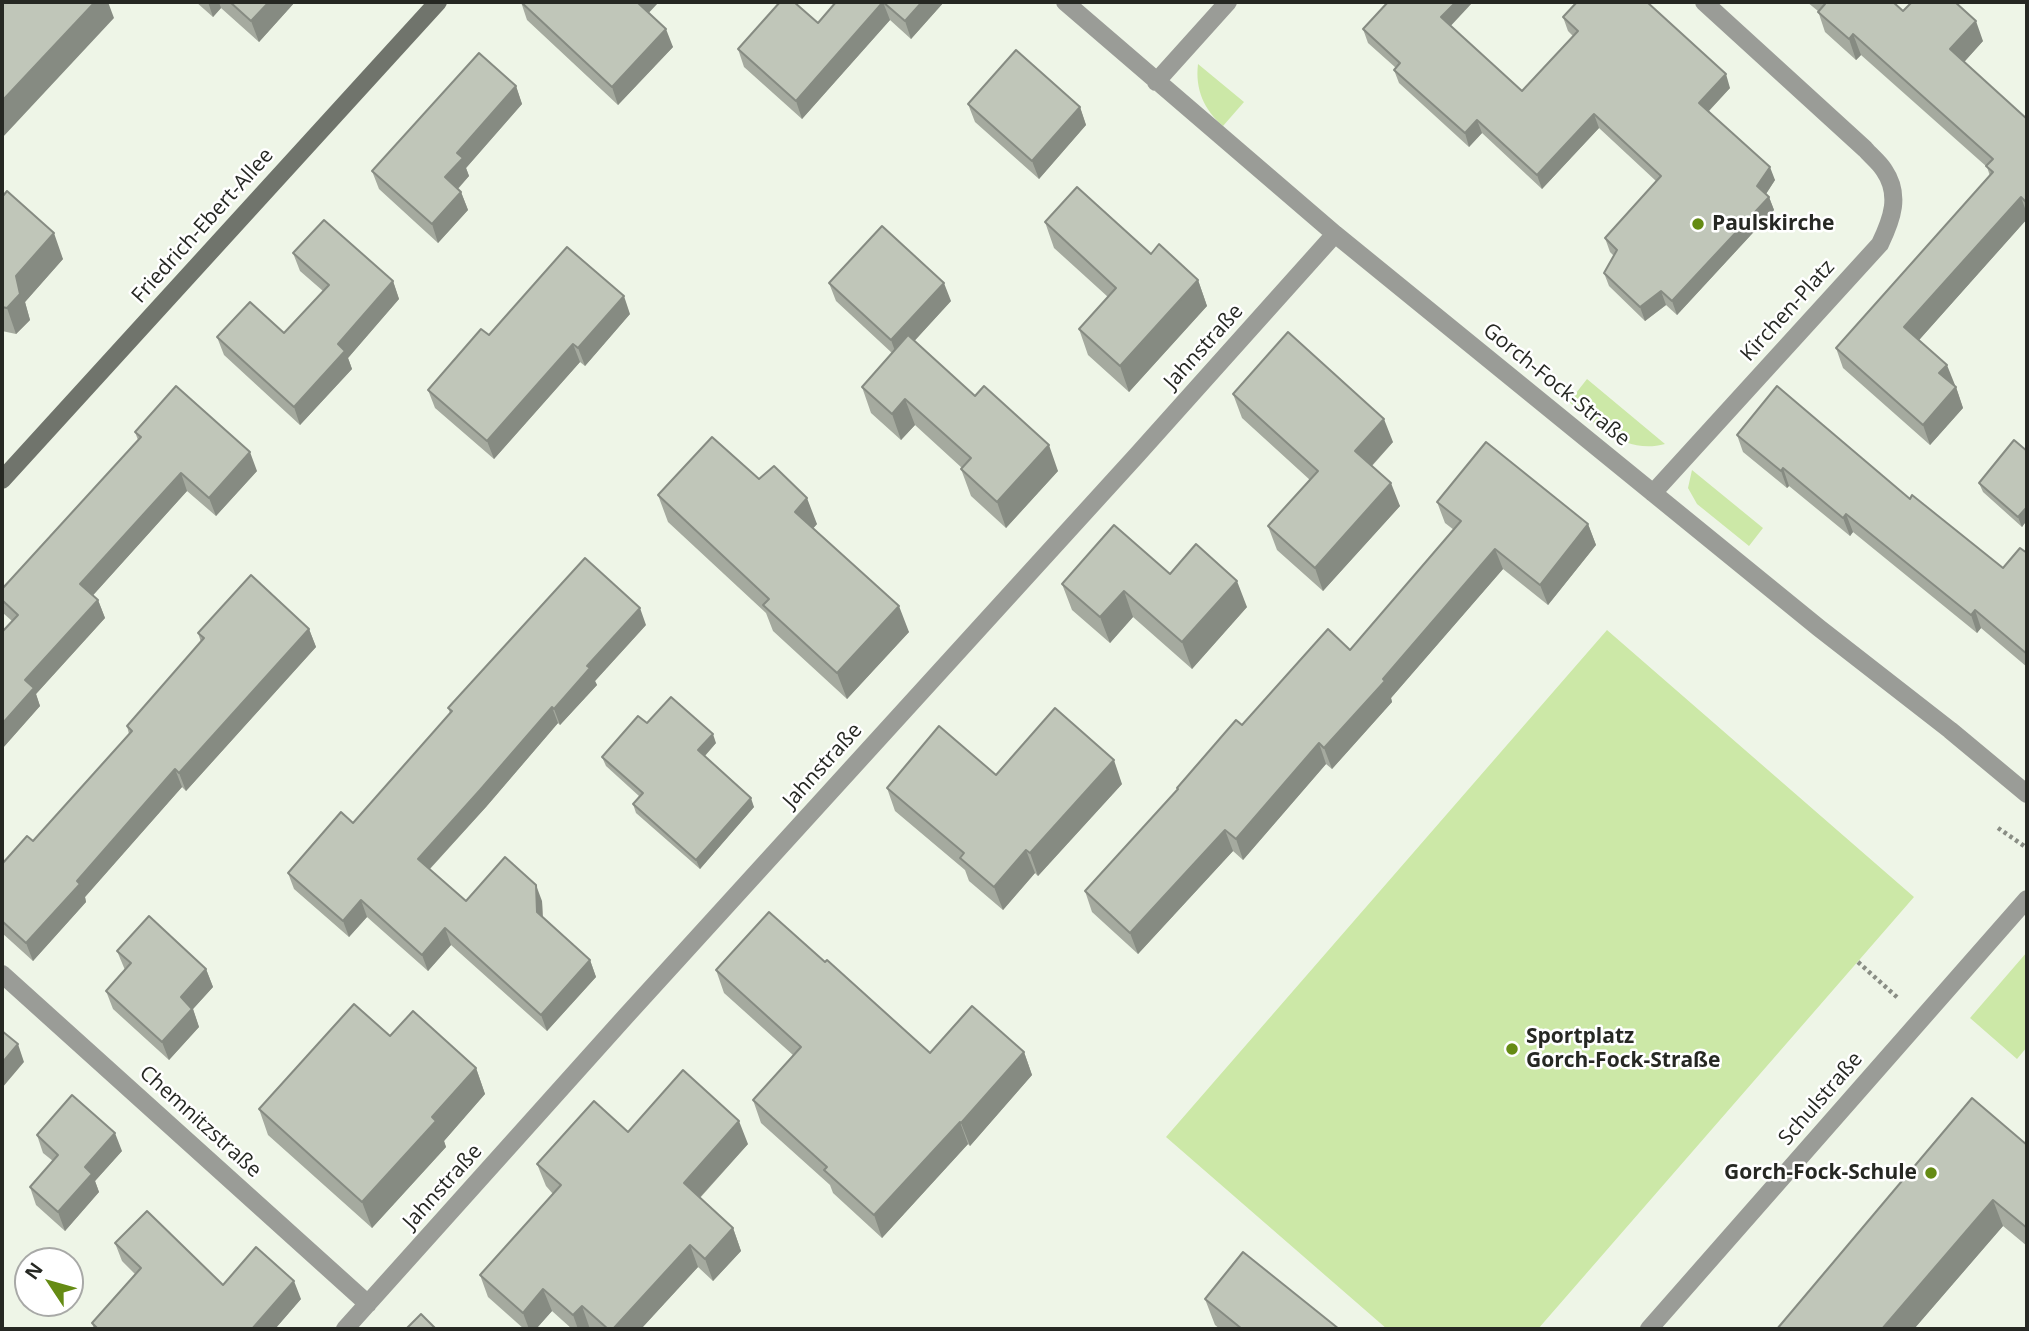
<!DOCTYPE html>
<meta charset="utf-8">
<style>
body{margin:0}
#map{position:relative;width:2029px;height:1331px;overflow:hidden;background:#eef5e7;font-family:"Open Sans",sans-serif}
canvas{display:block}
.frame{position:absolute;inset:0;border:4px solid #262823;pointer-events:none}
.north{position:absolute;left:14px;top:1247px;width:70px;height:70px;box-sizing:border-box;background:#fff;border:2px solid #a8a9a7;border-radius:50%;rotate:306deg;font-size:19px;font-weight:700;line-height:28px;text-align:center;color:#262823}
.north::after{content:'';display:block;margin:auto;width:24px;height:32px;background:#658b14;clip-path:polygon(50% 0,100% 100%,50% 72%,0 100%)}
</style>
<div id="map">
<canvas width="2029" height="1331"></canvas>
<div class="frame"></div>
<div class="north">N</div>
</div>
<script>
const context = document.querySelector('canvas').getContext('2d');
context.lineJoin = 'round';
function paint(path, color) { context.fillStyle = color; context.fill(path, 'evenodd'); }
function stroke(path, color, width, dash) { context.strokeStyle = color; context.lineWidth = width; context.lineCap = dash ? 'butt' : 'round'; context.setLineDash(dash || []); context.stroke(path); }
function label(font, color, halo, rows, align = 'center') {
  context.font = font + ' "Open Sans",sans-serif'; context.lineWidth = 5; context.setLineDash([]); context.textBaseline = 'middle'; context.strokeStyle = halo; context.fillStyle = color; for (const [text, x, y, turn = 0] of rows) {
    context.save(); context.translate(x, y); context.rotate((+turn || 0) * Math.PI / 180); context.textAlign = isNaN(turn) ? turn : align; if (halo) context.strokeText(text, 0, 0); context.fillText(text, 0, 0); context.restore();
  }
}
const green = new Path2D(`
 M1198 64 1244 102 1223 126C1204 110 1195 89 1198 64Z
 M1587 379 1665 444C1625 455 1598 425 1569 402Z
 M1692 470 1763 528 1749 546 1697 504 1688 488Z
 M1607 630 1914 897 1538 1329H1387L1166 1137Z
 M2027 952V1047L2017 1059 1970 1018Z`);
const path = new Path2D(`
 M1998 828 2027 848
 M1858 962 1899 999`);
const street = new Path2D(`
 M1065 2 1335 234 1819 628 1950 730 2027 794
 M1156 82 1228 2
 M1653 493 1880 244C1892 219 1901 195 1884 170 1879 162 1871 156 1865 149L1704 2
 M2 974 368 1304
 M345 1329 626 1016 1137 455 1335 234
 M1649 1329 2027 899`);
const secondary = new Path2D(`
 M2 480 438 2`);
const wall = new Path2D(`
 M196 2H295L259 42 221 8 213 17Z
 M521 2 649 13 673 47 618 105 527 20Z
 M836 2H944L911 39 890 20 802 119 744 67 738 49 818 23Z
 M1807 2H1893L1903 11 1983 41 1964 62 2027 119V219L1919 340 1956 387 1963 408 1930 445 1843 368 1836 348 1990 176 1987 167 1861 55 1856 60 1825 32 1818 11Z
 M1563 17 1730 88 1709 111 1775 180 1766 194 1769 197 1774 210 1677 315 1666 305 1645 321 1609 286 1604 273 1614 256 1610 252 1605 238 1656 181 1599 128 1542 189 1482 133 1469 147 1399 83 1394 70 1396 68 1368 43 1363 29 1451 26 1522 91 1573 36 1568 31Z
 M516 86 522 104 466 168 469 176 458 189 461 192 468 210 438 243 379 189 372 171Z
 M968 104 1080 107 1086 125 1039 179 975 122Z
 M2 197 63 259 25 302 30 320 16 334 2 331Z
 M1045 222 1151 254 1198 280 1207 306 1129 392 1088 355 1079 329 1108 297 1054 248Z
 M293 253 393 281 399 299 348 358 352 369 300 425 224 355 217 337 284 333 323 291 300 271Z
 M829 283 951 301 914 341 1058 471 1006 528 971 496 961 469 962 468 915 425 901 440 871 413 862 387 892 353 836 301Z
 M630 314 585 366 580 362 494 459 435 408 428 390 489 335Z
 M1233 394 1393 442 1372 466 1400 506 1323 591 1277 550 1268 526 1310 480 1242 418Z
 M135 432 257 471 216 516 187 491 93 595 98 600 105 618 36 694 40 706 2 749 12 621 3 613 2 610V589L138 440Z
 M1737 435 1910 499 2003 568 2027 553V667L1981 628 1977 633 1853 532 1850 536 1789 486 1787 488 1743 452Z
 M2027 451V520L2022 527 1983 492 1979 483Z
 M759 479 817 524 813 528 909 632 847 699 773 631 766 613 668 522 658 495Z
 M1437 502 1588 524 1596 545 1548 605 1503 569 1391 698 1392 702 1332 769 1326 764 1243 860 1233 851 1138 954 1092 912 1085 891 1242 725 1350 650 1454 530 1445 523Z
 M1170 574 1247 607 1192 669 1133 617 1110 643 1072 610 1062 584Z
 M646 625 595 681 597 685 560 725 558 723 486 807 430 869 466 901H542L543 917 590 960 596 977 547 1031 451 945 428 971 367 917 349 937 294 889 288 873 353 823 450 713 448 708Z
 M309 629 316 647 186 791 182 787 85 897 86 902 33 961 2 933V864L33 841 129 734 127 726 201 642 198 633Z
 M647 723 716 743 705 756 754 807 700 869 636 813 633 804 639 796 606 766 602 757Z
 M996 775 1122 784 1038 876 1035 873 1003 910 969 881 965 870 895 811 887 788Z
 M117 951 206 969 213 987 193 1009 199 1027 169 1060 113 1009 106 991 125 970Z
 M825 962 930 1053 1024 1052 1032 1075 970 1146 968 1144 882 1238 833 1193 830 1185 761 1123 753 1100 793 1055 724 993 716 970Z
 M390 1036 476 1068 485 1094 444 1141 446 1147 372 1228 268 1135 259 1109Z
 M628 1132 748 1144 700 1198 733 1228 741 1251 713 1281 698 1267 641 1329H572L552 1311 536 1329H524L488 1297 480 1275 553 1194 546 1186 537 1164Z
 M37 1135 122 1151 95 1181 99 1192 65 1231 36 1205 30 1187 53 1161 43 1153Z
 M2027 1145V1246L2003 1226 1914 1329Z
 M115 1243 223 1285 301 1299 275 1329H94L92 1323 135 1274 122 1261Z
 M1205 1299 1339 1329H1220L1215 1325Z`);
const shadedWall = new Path2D(`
 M95 2H108L114 18 2 138V101Z
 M208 2H219L221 8 213 17Z
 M269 2H295L259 42 251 21Z
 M637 2H659L643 19Z
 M883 2 890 20 802 119 796 101Z
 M922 2H944L911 39 905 21Z
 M1456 2H1473L1446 31 1441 17Z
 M1976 21 1983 41 1957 70 1950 49Z
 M666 29 673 47 618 105 612 87Z
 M1853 34 1861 55 1856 60 1849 39Z
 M1726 74 1730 88 1704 116 1699 103Z
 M516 86 522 104 466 168 469 176 452 195 445 177 457 153Z
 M1080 107 1086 125 1039 179 1032 161Z
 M1594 114 1599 128 1542 189 1537 175Z
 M1477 120 1482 133 1469 147 1465 133Z
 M1770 167 1775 180 1762 200 1757 186Z
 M461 192 468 210 438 243 432 224Z
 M1769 197 1774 210 1677 315 1672 301Z
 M2021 197 2027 214V219L1912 348 1904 327Z
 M54 233 63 259 25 302 30 320 16 334 7 308 16 276Z
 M1198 280 1207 306 1129 392 1120 366Z
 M393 281 399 299 348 358 352 369 300 425 294 407 338 344Z
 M944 283 951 301 898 359 891 340Z
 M1661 291 1666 305 1645 321 1640 307Z
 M624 296 630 314 585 366 578 348Z
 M573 344 580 362 494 459 487 441Z
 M1947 365 1955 385 1947 394 1939 373Z
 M1956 387 1963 408 1930 445 1923 425Z
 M905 399 915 425 901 440 892 414Z
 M1384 419 1393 442 1364 474 1355 451Z
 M1049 445 1058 471 1006 528 997 502Z
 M250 452 257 471 216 516 209 498Z
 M1783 468 1789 486 1787 488 1781 471Z
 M181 473 187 491 87 602 80 584Z
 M1391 483 1400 506 1323 591 1315 568Z
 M807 498 817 524 805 538 795 512Z
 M2027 507V520L2022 527 2018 517Z
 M1846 514 1853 532 1850 536 1843 518Z
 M1588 524 1596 545 1548 605 1540 585Z
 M1495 549 1503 569 1391 698 1392 702 1332 769 1324 748Z
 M1237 581 1247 607 1192 669 1182 642Z
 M1124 591 1133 617 1110 643 1100 617Z
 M98 600 105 618 36 694 40 706 2 749V724L25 680Z
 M899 606 909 632 847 699 837 673Z
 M640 608 646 625 595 681 597 685 560 725 554 709 587 666Z
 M1975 610 1981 628 1977 633 1971 615Z
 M309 629 316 647 186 791 179 773Z
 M552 707 558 723 486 807 424 875 418 859Z
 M713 734 716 743 701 760 698 750Z
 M1319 743 1326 764 1243 860 1236 839Z
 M1114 760 1122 784 1038 876 1030 853Z
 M175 769 182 787 85 897 86 902 33 961 26 943 77 881Z
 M751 798 754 807 700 869 696 860Z
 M1225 830 1233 851 1138 954 1130 933Z
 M1026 850 1035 873 1003 910 994 887Z
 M536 885 542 901 543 928 537 912Z
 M361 900 367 917 349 937 343 921Z
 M445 928 451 945 428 971 422 955Z
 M590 960 596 977 547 1031 541 1015Z
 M206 969 213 987 193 1009 199 1027 169 1060 162 1042 181 997Z
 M18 1044 24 1062 2 1088V1063Z
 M1024 1052 1032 1075 970 1146 961 1123Z
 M476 1068 485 1094 444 1141 446 1147 372 1228 362 1202 432 1117Z
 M739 1121 748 1144 692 1206 684 1183Z
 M960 1122 968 1144 882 1238 874 1215Z
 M115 1133 122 1151 95 1181 99 1192 65 1231 58 1212 85 1167Z
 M1993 1200 2003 1226 1914 1329H1882Z
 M733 1228 741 1251 713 1281 705 1259Z
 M690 1245 698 1267 641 1329H613Z
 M294 1281 301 1299 275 1329H252Z
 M543 1289 552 1311 536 1329H529L523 1313Z
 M582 1306 590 1329H578L573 1315Z`);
const building = new Path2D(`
 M2 2H95L2 101Z
 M230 2H269L251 21Z
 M521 2H637L666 29 612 87Z
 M780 2H794L818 23 836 2H922L905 21 883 2 796 101 738 49Z
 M1388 2H1456L1441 17 1522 91 1578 31 1563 17 1577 2H1647L1726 74 1699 103 1770 167 1757 186 1769 197 1672 301 1661 291 1640 307 1604 273 1617 250 1605 238 1661 176 1594 114 1537 175 1477 120 1465 133 1394 70 1400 63 1363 29Z
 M1823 2H1893L1903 11 1912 2H1955L1976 21 1950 49 2027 119V203L2021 197 1904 327 1947 365 1939 373 1956 387 1923 425 1836 348 1993 172 1986 166 1993 159 1853 34 1849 39 1818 12 1825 4Z
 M1016 50 1080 107 1032 161 968 104Z
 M479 53 516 86 457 153 463 158 445 177 461 192 432 224 372 171Z
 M1077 187 1151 254 1159 244 1198 280 1120 366 1079 329 1116 288 1045 222Z
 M7 191 54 233 16 276 20 294 7 308 2 307V197Z
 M324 220 393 281 338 344 345 351 294 407 217 337 250 302 284 333 329 285 293 253Z
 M882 226 944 283 891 340 829 283Z
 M567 247 624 296 578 348 573 344 487 441 428 390 481 329 489 335Z
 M1288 332 1384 419 1355 451 1391 483 1315 568 1268 526 1318 471 1233 394Z
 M908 335 975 396 984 386 1049 445 997 502 961 469 971 458 905 399 892 414 862 387Z
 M176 386 250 452 209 498 181 473 80 584 98 600 25 680 34 688 2 724V632L18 615 2 600V589L141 437 135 432Z
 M1777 386 1910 499 1912 495 2003 568 2020 548 2027 553V654L1975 610 1971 615 1846 514 1843 518 1783 468 1781 471 1737 435Z
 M712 437 759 479 774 466 807 498 795 512 899 606 837 673 763 605 769 599 658 495Z
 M2014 440 2027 451V507L2018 517 1979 483Z
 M1486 442 1588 524 1540 585 1495 549 1383 679 1385 681 1324 748 1319 743 1236 839 1225 830 1130 933 1085 891 1178 789 1177 788 1236 720 1242 725 1328 629 1350 650 1461 521 1437 502Z
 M1114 525 1170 574 1196 544 1237 581 1182 642 1124 591 1100 617 1062 584Z
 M585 558 640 608 587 666 590 668 554 709 552 707 480 790 418 859 466 901 505 857 536 885 537 912 590 960 541 1015 445 928 422 955 361 900 343 921 288 873 341 812 353 823 452 711 448 708Z
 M251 575 309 629 179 773 175 769 77 881 80 884 26 943 2 921V864L27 836 33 841 132 731 127 726 204 638 198 633Z
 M671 697 713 734 698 750 751 798 696 860 633 804 643 793 602 757 638 716 647 723Z
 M1055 708 1114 760 1030 853 1026 850 994 887 960 858 964 853 887 788 939 726 996 775Z
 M769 912 825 962 827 960 930 1053 972 1006 1024 1052 961 1123 960 1122 874 1215 824 1170 827 1167 753 1100 801 1047 716 970Z
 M149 916 206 969 181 997 192 1009 162 1042 106 991 131 963 117 951Z
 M354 1004 390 1036 413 1011 476 1068 432 1117 436 1121 362 1202 259 1109Z
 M2 1031 18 1044 2 1063Z
 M683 1070 739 1121 684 1183 733 1228 705 1259 690 1245 613 1329H608L582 1306 573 1315 543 1289 523 1313 480 1275 561 1185 537 1164 594 1101 628 1132Z
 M72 1095 115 1133 85 1167 92 1174 58 1212 30 1187 58 1155 37 1135Z
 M1972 1098 2027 1145V1228L1993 1200 1882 1329H1777Z
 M147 1211 223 1285 256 1247 294 1281 252 1329H98L92 1323 141 1268 115 1243Z
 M1243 1252 1339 1329H1242L1205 1299Z
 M421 1314 436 1329H406Z`);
const markers = [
 [1698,224,7,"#658b14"],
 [1512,1049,7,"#658b14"],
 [1931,1173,7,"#658b14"]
];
const poiNames = [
 ["Paulskirche",1712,224],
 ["Sportplatz",1526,1037],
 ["Gorch-Fock-Straße",1526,1061],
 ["Gorch-Fock-Schule",1917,1173,"right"]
];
const streetNames = [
 ["Friedrich-Ebert-Allee",203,226,-48],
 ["Kirchen-Platz",1788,311,-48],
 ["Jahnstraße",1204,347,-48],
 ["Gorch-Fock-Straße",1556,385,39],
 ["Jahnstraße",823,766,-48],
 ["Schulstraße",1821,1099,-49],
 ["Chemnitzstraße",200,1122,42],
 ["Jahnstraße",443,1187,-48]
];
paint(green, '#cce8a7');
stroke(path, '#898d84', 4.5, [3.5, 3.5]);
stroke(street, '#9a9c97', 18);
stroke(secondary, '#70746c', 18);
paint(wall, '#a5aa9f');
paint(shadedWall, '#868b82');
paint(building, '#c0c6b9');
stroke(building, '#868b82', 2);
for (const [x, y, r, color] of markers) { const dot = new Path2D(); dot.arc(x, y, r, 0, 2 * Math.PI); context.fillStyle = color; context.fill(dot); stroke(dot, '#fff', 2.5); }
label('bold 21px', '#262823', '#fff', poiNames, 'left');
label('21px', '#262823', '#fff', streetNames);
</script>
